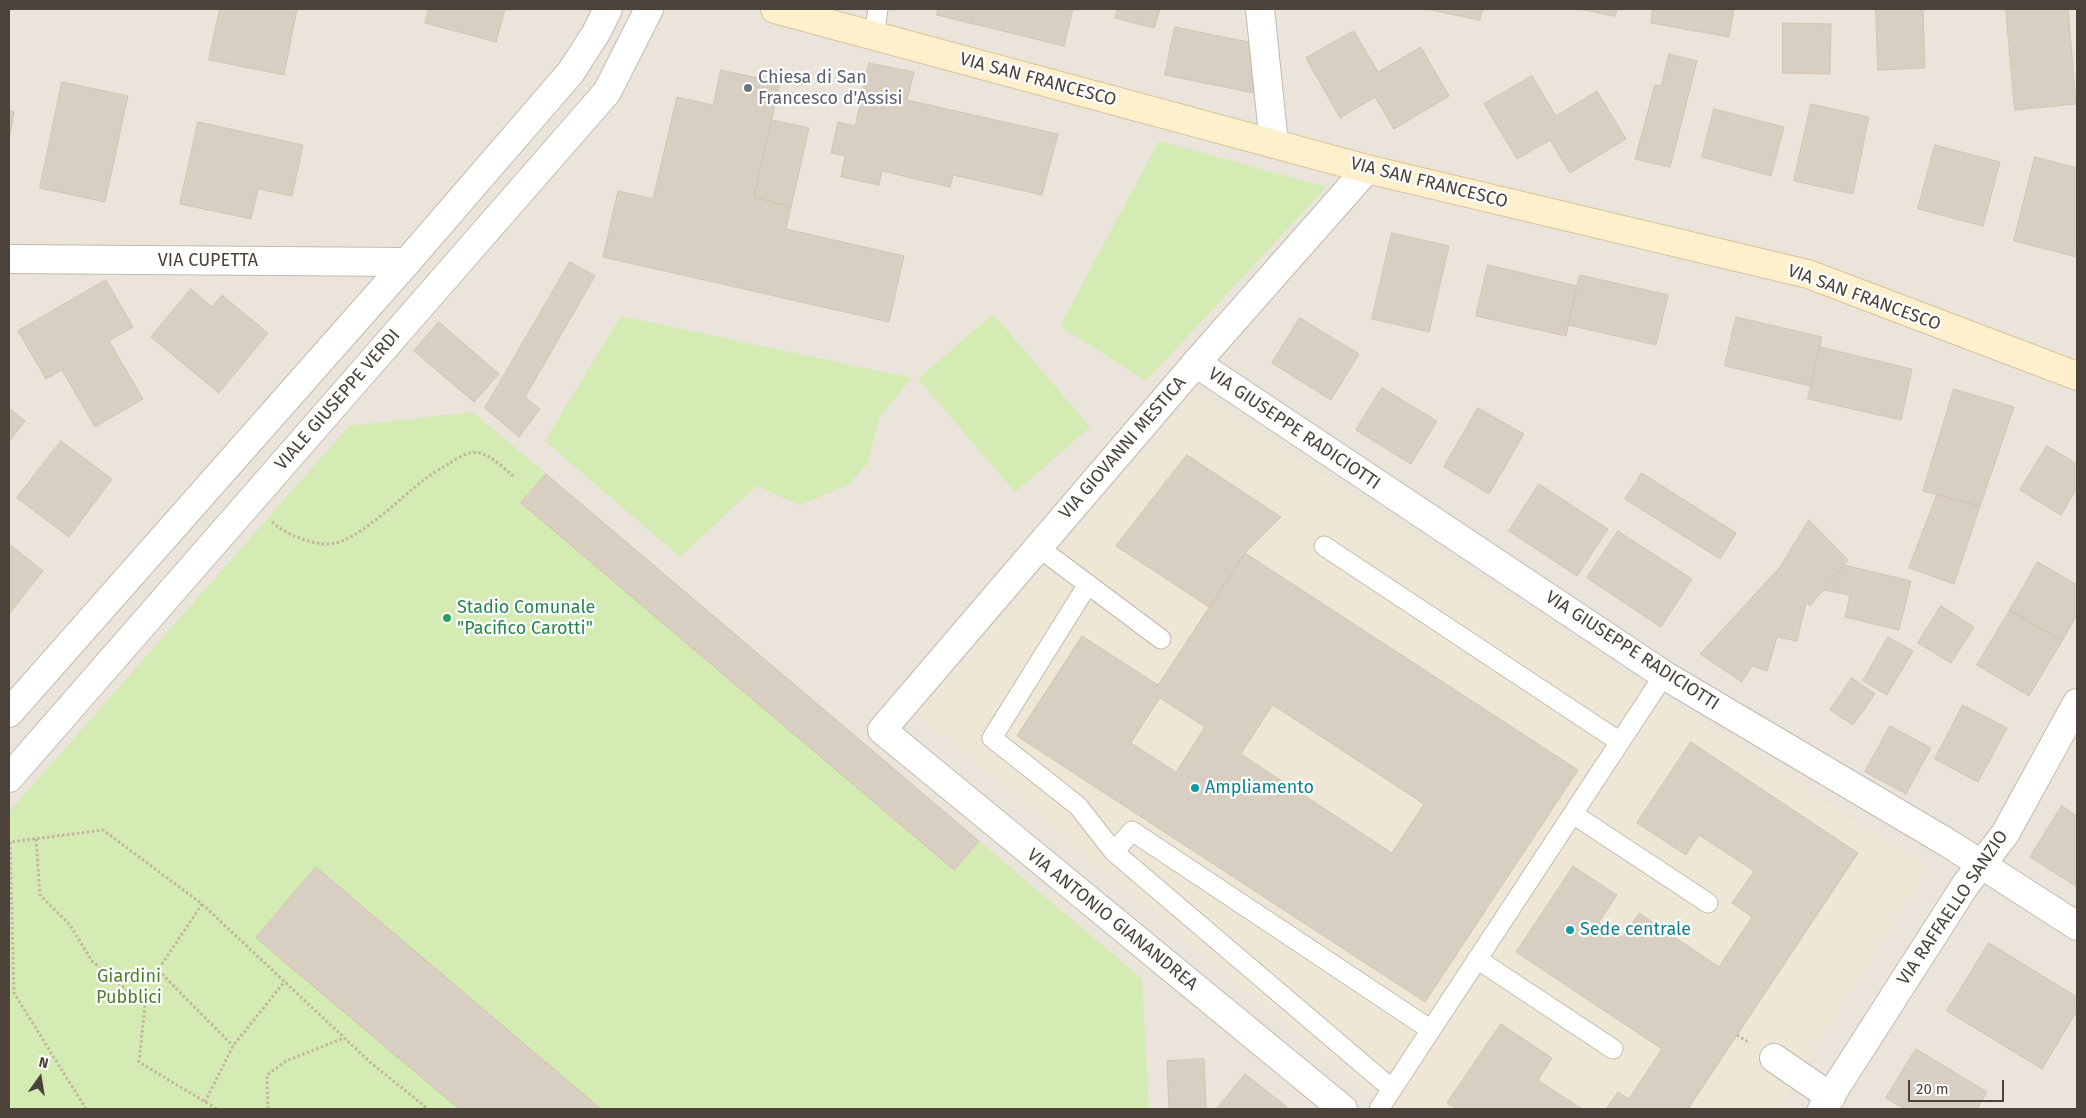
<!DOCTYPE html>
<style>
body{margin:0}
#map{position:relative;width:2086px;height:1118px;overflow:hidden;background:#f6f3ec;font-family:"Fira Sans",sans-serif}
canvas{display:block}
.frame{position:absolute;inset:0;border:10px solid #4b4339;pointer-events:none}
.north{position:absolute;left:15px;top:1053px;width:50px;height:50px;-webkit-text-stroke:4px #fff;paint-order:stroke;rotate:13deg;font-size:14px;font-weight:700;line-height:20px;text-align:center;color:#4b4339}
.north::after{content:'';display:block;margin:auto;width:18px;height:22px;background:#4b4339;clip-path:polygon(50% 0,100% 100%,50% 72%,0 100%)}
.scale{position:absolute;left:1908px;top:1080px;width:96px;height:22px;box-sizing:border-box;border:2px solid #4b4339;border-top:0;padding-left:6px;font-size:15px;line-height:18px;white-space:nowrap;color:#4b4339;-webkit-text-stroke:4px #fff;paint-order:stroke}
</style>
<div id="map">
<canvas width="2086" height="1118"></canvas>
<div class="frame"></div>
<div class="north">N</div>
<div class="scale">20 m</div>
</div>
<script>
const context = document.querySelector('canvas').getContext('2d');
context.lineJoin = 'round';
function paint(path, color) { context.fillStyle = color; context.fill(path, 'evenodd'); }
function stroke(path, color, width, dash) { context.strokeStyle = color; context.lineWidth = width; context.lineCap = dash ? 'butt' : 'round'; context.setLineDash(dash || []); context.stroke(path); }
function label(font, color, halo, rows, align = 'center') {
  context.font = font + ' "Fira Sans",sans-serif'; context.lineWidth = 4.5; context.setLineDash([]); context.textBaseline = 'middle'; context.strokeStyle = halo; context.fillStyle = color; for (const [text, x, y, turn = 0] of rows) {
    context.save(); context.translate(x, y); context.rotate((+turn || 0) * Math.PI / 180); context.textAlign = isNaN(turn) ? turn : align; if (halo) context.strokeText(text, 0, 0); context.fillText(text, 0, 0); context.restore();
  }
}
const residential = new Path2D(`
 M9 9H2077V1109H9Z`);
const education = new Path2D(`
 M1194 391 1928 869 1778 1109H1386L917 714Z`);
const green = new Path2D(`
 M1159 141 1326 187 1146 381 1060 326Z
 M993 314 1090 427 1015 492 918 379Z
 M621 316 912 378 880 416 867 464 849 484 800 505 756 486 680 557 545 441Z
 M473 412 1142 979 1149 1109H9V812L349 426Z`);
const building = new Path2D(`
 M220 9H297L284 75 209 60Z
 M429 9H505L496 42 425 23Z
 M938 9H1073L1064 46 937 15Z
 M1118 9H1160L1154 28 1115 18Z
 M1427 9H1483L1480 20Z
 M1579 9H1617L1615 16Z
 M1653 9H1734L1729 37 1651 23Z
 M1876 9H1923L1925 68 1878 70Z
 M2006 9H2068L2076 104 2015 110Z
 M1783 23 1831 24 1830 74 1783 73Z
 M1175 27 1263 45 1254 93 1165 75Z
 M1354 31 1378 72 1421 47 1449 96 1394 129 1375 97 1340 118 1306 58Z
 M1669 54 1697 61 1670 167 1635 159 1655 85 1661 86Z
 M869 63 914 72 907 100 1058 134 1042 195 953 175 950 187 882 171 879 185 841 177 845 156 831 153 838 122 855 126Z
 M721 70 780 83 754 197 791 207 786 229 904 256 889 322 603 257 618 191 653 199 677 97 713 105Z
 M1532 76 1556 116 1597 91 1626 139 1570 173 1550 140 1517 159 1484 104Z
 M62 82 128 96 105 202 40 188Z
 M1811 104 1869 117 1853 194 1794 181Z
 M1714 109 1784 127 1771 176 1702 157Z
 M9 110 14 112 9 141Z
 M772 120 809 128 791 207 754 197Z
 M198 122 303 145 292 196 258 189 251 219 180 204Z
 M1935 145 2000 162 1983 226 1918 209Z
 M2035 157 2077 168V257L2014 241Z
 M1392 233 1449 246 1429 332 1372 319Z
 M570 262 595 276 525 397 540 409 519 437 485 408Z
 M1488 265 1577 286 1566 336 1476 316Z
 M1580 275 1668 295 1656 345 1568 325Z
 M106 280 133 327 109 341 143 399 95 427 62 370 46 379 18 331Z
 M191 289 212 307 222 295 268 333 219 393 151 337Z
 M1736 317 1822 337 1811 386 1725 366Z
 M1300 318 1359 354 1331 400 1272 363Z
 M439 322 499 374 474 402 414 351Z
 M1820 347 1912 369 1901 420 1808 399Z
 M1382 388 1437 421 1411 464 1356 430Z
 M1954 389 2014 407 1980 506 1923 491Z
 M9 408 25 421 9 442Z
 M1478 408 1524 434 1489 494 1444 467Z
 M61 441 112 479 69 537 17 498Z
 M2047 446 2077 464V488L2061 515 2020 490Z
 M1187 455 1281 517 1245 553 1209 607 1116 546Z
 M1642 473 1736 533 1720 559 1625 499Z
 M546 474 979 841 954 870 521 503Z
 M1539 484 1608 529 1577 576 1509 531Z
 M1937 495 1980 506 1954 584 1909 568Z
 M1809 520 1848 560 1811 605 1806 603 1797 641 1777 637 1767 671 1752 666 1742 682 1700 654 1780 567Z
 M1618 531 1692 579 1661 627 1587 578Z
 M9 544 43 571 9 614Z
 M1245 553 1578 770 1425 1002 1017 736 1082 636 1158 685ZM1160 698 1205 727 1176 772 1131 743ZM1273 705 1424 804 1392 853 1241 754Z
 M2038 562 2077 585V615L2062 641 2010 610Z
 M1844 565 1911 581 1899 630 1845 617 1850 595 1824 590Z
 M1941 606 1974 627 1951 663 1918 643Z
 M2010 610 2062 641 2029 696 1977 665Z
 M1888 637 1913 651 1887 695 1863 681Z
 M1852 678 1875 694 1853 725 1830 710Z
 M1963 705 2007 728 1978 782 1935 759Z
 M1890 726 1931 748 1906 794 1865 772Z
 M1691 742 1858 853 1688 1109H1606L1618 1092 1629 1099 1662 1049 1516 952 1573 866 1617 895 1599 922 1622 938 1639 913 1719 967 1752 917 1732 903 1754 871 1699 835 1686 855 1637 823Z
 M2062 806 2077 816V887L2030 857Z
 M316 867 601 1109H459L256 938Z
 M1989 943 2077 997V1011L2042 1069 1947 1011Z
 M1501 1024 1552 1058 1538 1080 1582 1109H1457L1447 1103Z
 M1916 1049 1987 1092 1977 1109H1905L1886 1098Z
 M1204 1059 1206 1109H1169L1167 1061Z
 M1245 1074 1287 1107 1285 1109H1217Z`);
const path = new Path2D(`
 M272 522C286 534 308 544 328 544 356 544 402 496 425 479 432 473 441 469 448 464 457 459 468 450 480 453 493 457 504 468 514 477
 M36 839 40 895 70 925 92 961 145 1005 139 1062 217 1109
 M202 904 158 970 233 1046
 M1737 1035 1750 1043
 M205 1102 233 1046 285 981
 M86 1109 14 993 10 842 103 830 202 904 371 1063 428 1109
 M268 1109 267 1075 286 1061 344 1038`);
const service = new Path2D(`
 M874 36 878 9
 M1324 546 1620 742
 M1038 547 1161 639
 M1088 584 992 738 1078 806 1114 852 1392 1089
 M1573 814 1708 903
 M1114 852 1132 831 1431 1030
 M1477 959 1613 1049
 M1379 1109 1664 675`);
const pedestrian = new Path2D(`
 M1774 1058 1831 1097`);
const minor = new Path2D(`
 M1260 9 1274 144
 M9 259 407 262
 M1196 363 882 730 1343 1109
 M1822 1109 1966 884 2005 834 2077 703`);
const tertiary = new Path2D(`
 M1367 169 1196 363 1664 675 1948 843 2077 926
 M9 713 407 262 571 72 596 33 608 9
 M9 778 607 92 649 9`);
const secondary = new Path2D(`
 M775 9 1367 169 1808 274 2077 376`);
const markers = [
 [748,88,5,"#6b7280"],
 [447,618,5,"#2e9e5b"],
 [1195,788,5,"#0f9aa8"],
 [1570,930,5,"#0f9aa8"]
];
const worshipNames = [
 ["Chiesa di San",758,78],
 ["Francesco d'Assisi",758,99]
];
const streetNames = [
 ["VIA SAN FRANCESCO",1038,80,15],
 ["VIA SAN FRANCESCO",1429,183,14],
 ["VIA CUPETTA",208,261],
 ["VIA SAN FRANCESCO",1864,298,20],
 ["VIALE GIUSEPPE VERDI",338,400,-49],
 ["VIA GIUSEPPE RADICIOTTI",1294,429,34],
 ["VIA GIOVANNI MESTICA",1123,448,-49],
 ["VIA GIUSEPPE RADICIOTTI",1632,651,33],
 ["VIA RAFFAELLO SANZIO",1953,908,-56],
 ["VIA ANTONIO GIANANDREA",1112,920,39]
];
const leisureNames = [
 ["Stadio Comunale",457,608],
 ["\"Pacifico Carotti\"",457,629]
];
const cultureNames = [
 ["Ampliamento",1205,788],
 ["Sede centrale",1580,930]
];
const parkNames = [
 ["Giardini",129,977],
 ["Pubblici",129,998]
];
paint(residential, '#eae4da');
paint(education, '#efe7d6');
paint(green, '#d5ebb4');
paint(building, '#d8cec1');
stroke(building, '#d3c5b3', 1);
stroke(service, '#c2baae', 21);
stroke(pedestrian, '#c2baae', 30);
stroke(minor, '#c2baae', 30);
stroke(tertiary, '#c2baae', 30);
stroke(secondary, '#d7c49b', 30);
stroke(path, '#c5b59e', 3, [2.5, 2.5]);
stroke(service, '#fff', 19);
stroke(pedestrian, '#fff', 28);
stroke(minor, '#fff', 28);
stroke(tertiary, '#fff', 28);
stroke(secondary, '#fff0cd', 28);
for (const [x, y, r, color] of markers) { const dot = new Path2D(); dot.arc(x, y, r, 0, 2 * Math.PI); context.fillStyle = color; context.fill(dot); stroke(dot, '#fff', 2); }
label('18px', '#5b616d', '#fff', worshipNames, 'left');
label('18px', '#4b4339', '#fff', streetNames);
label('18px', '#27864d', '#fff', leisureNames, 'left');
label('18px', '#0d838f', '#fff', cultureNames, 'left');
label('18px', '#4e8029', '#fff', parkNames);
</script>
